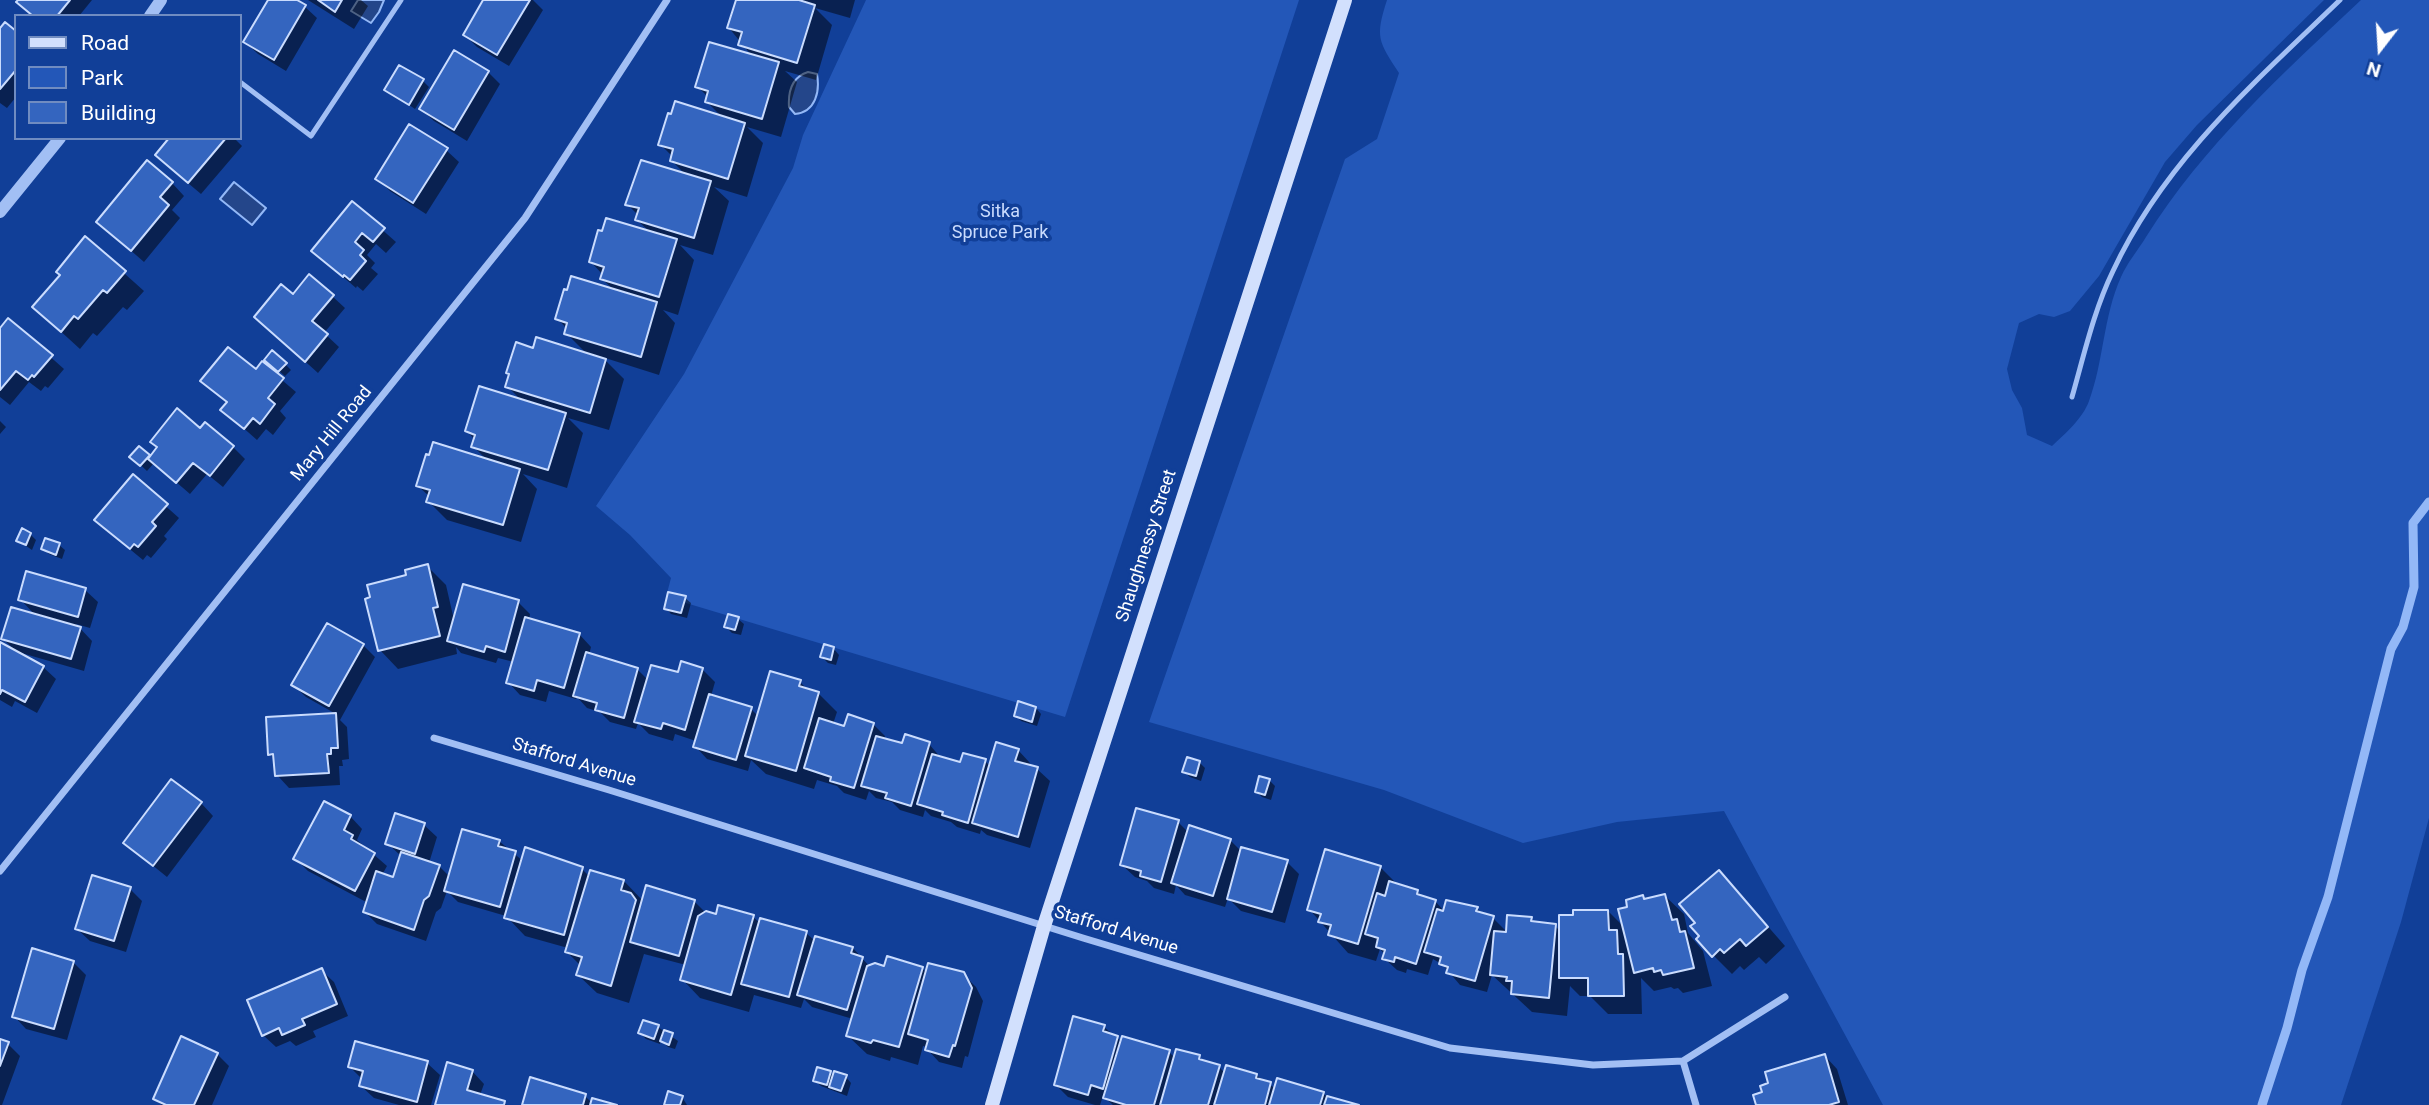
<!DOCTYPE html>
<style>
body{margin:0}
#map{position:relative;width:2429px;height:1105px;overflow:hidden;background:#113f98;font-family:Roboto,sans-serif}
canvas{display:block}
.legend{position:absolute;left:14px;top:14px;width:228px;height:126px;box-sizing:border-box;background:#113f98;border:2px solid #708cc1;margin:0;padding:9px 12px;list-style:none;font-size:21px;color:#fff}
.legend li{display:flex;align-items:center;gap:14px;height:35px}
.legend b{width:35px;border:2px solid #708cc1}
.north{position:absolute;left:2345px;top:14px;width:70px;height:70px;-webkit-text-stroke:5px #113f98;paint-order:stroke;rotate:197deg;font-size:19px;font-weight:700;line-height:28px;text-align:center;color:#fff}
.north::after{content:'';display:block;margin:auto;width:24px;height:32px;background:#fff;clip-path:polygon(50% 0,100% 100%,50% 72%,0 100%)}
</style>
<div id="map">
<canvas width="2429" height="1105"></canvas>
<ul class="legend">
<li><b style="height:9px;background:#d2e0fd"></b>Road</li>
<li><b style="height:19px;background:#2357b8"></b>Park</li>
<li><b style="height:19px;background:#3465bf"></b>Building</li>
</ul>
<div class="north">N</div>
</div>
<script>
const context = document.querySelector('canvas').getContext('2d');
context.lineJoin = 'round';
function paint(path, color) { context.fillStyle = color; context.fill(path, 'evenodd'); }
function stroke(path, color, width, dash) { context.strokeStyle = color; context.lineWidth = width; context.lineCap = dash ? 'butt' : 'round'; context.setLineDash(dash || []); context.stroke(path); }
function label(font, color, halo, rows, align = 'center') {
  context.font = font + ' Roboto,sans-serif'; context.lineWidth = 7; context.setLineDash([]); context.textBaseline = 'middle'; context.strokeStyle = halo; context.fillStyle = color; for (const [text, x, y, turn = 0] of rows) {
    context.save(); context.translate(x, y); context.rotate((+turn || 0) * Math.PI / 180); context.textAlign = isNaN(turn) ? turn : align; if (halo) context.strokeText(text, 0, 0); context.fillText(text, 0, 0); context.restore();
  }
}
const green = new Path2D(`
 M866 0H1299L1065 717 666 597 671 578 630 535 596 506 684 374 793 168 803 135Z
 M1387 0H2324L2197 125 2165 162 2099 276 2070 311 2054 317 2039 314 2019 323 2007 369 2012 390 2022 408 2027 435 2052 446C2065 434 2083 418 2089 401 2104 361 2103 317 2121 277 2127 263 2138 250 2146 237 2203 146 2283 73 2361 0H2429V818L2401 922 2341 1105H1883L1724 811 1617 822 1523 843 1384 790 1149 722 1345 159 1377 139 1399 73C1378 41 1375 37 1387 0Z`);
const water = new Path2D(`
 M358 0H384L379 12 371 23 351 11Z
 M808 72 817 74C820 91 816 112 795 114L789 107C788 92 792 77 808 72Z
 M234 182 266 208 252 225 220 199Z`);
const shadow = new Path2D(`
 M20 0H92L79 16H33Z
 M270 0H294L304 6 317 18 286 71 258 54 245 42Z
 M308 0H361L368 6 354 29Z
 M485 0H533L543 10 509 66 477 47 465 35Z
 M738 0H793L804 3 801 0H855L850 18 815 8 832 25 816 80 785 71 797 82 781 137 747 127 763 143 747 197 714 187 729 201 713 255 680 245 694 260 678 315 663 310 675 323 659 375 602 357 624 379 609 430 568 418 583 433 567 488 523 474 537 489 521 542 447 520 428 501 430 497 418 486 488 461 473 446 475 440 467 431 522 401 507 386 534 350 588 355 566 333 567 329 557 318 615 291 602 279 603 275 591 262 652 234 637 220 639 216 627 204 686 175 672 161 673 157 660 144 723 118 707 102 708 97 697 86 752 56 729 28Z
 M0 31 16 33V97L7 108 0 103Z
 M488 72 500 84 467 141 434 121 421 109Z
 M423 81 429 87 415 109 387 90Z
 M171 138H234L242 146 201 194 169 167Z
 M446 150 459 162 426 214 390 191 377 178Z
 M172 183 184 196 172 210 180 218 144 262 98 222Z
 M353 204 396 242 386 253 376 244 367 255 375 263 371 268 378 274 363 291 357 286 356 288 313 251Z
 M86 239 144 291 127 310 123 307 97 336 93 333 80 349 34 307 62 275Z
 M293 296H332L345 308 324 333 339 347 318 373 269 329Z
 M9 320 64 369 48 388 45 386 41 391 29 382 10 405 0 397V331Z
 M262 363 296 392 280 411 286 418 273 435 266 429 257 440 223 410 228 404 202 381 256 371Z
 M285 364 291 370 285 376 272 365Z
 M0 421 6 427 0 434Z
 M201 430 233 447 245 459 223 487 207 474 190 494 154 463 147 471 132 457 139 448 150 459Z
 M133 477 179 518 164 536 167 539 151 558 147 555 143 560 109 532Z
 M30 534 36 540 32 550 19 541Z
 M59 545 65 550 62 559 49 554 43 549Z
 M427 566 446 585 454 620 518 602 530 614 529 620 579 634 591 647 589 655 638 670 648 680 702 669 715 682 711 696 751 709 759 717 800 682 809 691 818 693 837 712 833 724 845 728 873 724 885 736 884 740 903 746 929 744 941 758 961 764 985 761 991 767 1018 750 1030 763 1029 766 1037 769 1050 781 1030 848 987 835 981 830 980 834 957 827 951 822 931 816 925 810 923 817 900 810 892 802 876 798 869 791 866 800 844 793 837 786 817 780 814 789 766 774 751 760 748 771 707 759 695 746 696 741 675 734 673 741 649 734 638 723 636 729 610 722 600 712 587 708 577 697 576 699 549 691 546 702 520 695 508 682 514 662 498 658 496 663 461 653 456 647 457 654 398 669 380 650 408 576Z
 M85 590 98 602 90 628 76 624 92 641 84 671 18 652 43 667 56 679 37 713 15 701 12 707 0 700V644L17 652 3 639 36 616 20 599Z
 M685 598 691 603 687 618 671 614 666 608Z
 M738 619 744 624 741 635 732 633 726 627Z
 M363 645 375 657 340 720 347 727 349 759 342 760 343 766H339L340 785 289 788 277 775 276 760 270 754 336 714 306 697 293 685Z
 M834 649 839 655 836 665 828 663 822 657Z
 M1036 708 1041 714 1037 726 1021 721 1016 715Z
 M1200 763 1205 768 1201 781 1190 777 1184 771Z
 M1269 780 1275 786 1271 800 1262 797 1257 792Z
 M201 803 213 816 167 877 125 843Z
 M350 816 362 829 357 840 387 866 382 875 394 879 401 856 387 843 424 825 437 837 429 863 439 866 450 877 499 841 523 861 582 869 589 876 624 881 643 901H694L706 913 717 916 753 917 760 923 806 933 815 941 816 938 853 948 870 967 922 968 927 973 963 974 976 987 983 1001 968 1057 965 1056 962 1068 939 1062 927 1049 928 1047 923 1046 918 1065 891 1057 890 1061 867 1054 848 1036 853 1019 812 1007 804 999 801 1008 754 995 749 1012 700 998 682 979 686 965 644 954 629 1003 597 993 578 975 581 966 567 952 568 948 525 936 506 916 458 902 447 891 441 908 436 912 426 941 377 924 365 912 368 903 308 871 296 859Z
 M1178 822 1188 832 1230 840 1242 852 1287 862 1299 874 1285 923 1241 911 1228 898 1225 907 1185 895 1176 885 1174 894 1154 888 1147 881 1135 877 1122 865Z
 M1380 867 1399 886 1417 891 1424 898 1435 901 1445 912 1477 908 1483 915 1493 918 1507 932 1531 919 1535 924 1555 926 1560 931 1608 911 1625 928 1629 908 1642 897 1645 900 1665 896 1684 914 1688 933 1703 951 1712 986 1683 993 1678 988 1674 989 1671 987 1654 991 1641 978 1642 1014H1608L1590 996H1580L1570 986 1567 1016 1532 1012 1492 975 1487 992 1460 985 1443 965 1433 959 1428 975 1407 969 1406 973 1397 970 1384 958 1385 955 1380 949 1376 961 1348 953 1309 909Z
 M130 889 142 901 126 952 90 941 77 929Z
 M1737 891 1785 946 1766 964 1759 957 1744 970 1740 966 1732 974 1713 955 1701 936Z
 M73 962 86 975 67 1040 26 1029 14 1016Z
 M321 970 334 982 348 1016 313 1031 316 1037 296 1046 290 1041 276 1047 263 1035Z
 M658 1027 678 1041 675 1049 668 1047 661 1040 660 1044 646 1039 640 1033Z
 M1104 1027 1122 1042 1169 1052 1175 1058 1199 1057 1204 1063 1219 1067 1225 1073 1256 1075 1276 1089 1323 1093 1328 1098 1353 1105H1113L1103 1096 1100 1105H1095L1068 1097 1056 1085Z
 M0 1041 8 1044 20 1056 2 1105H0Z
 M217 1054 229 1066 212 1105H162L155 1099Z
 M1825 1056 1837 1069 1848 1105H1758Z
 M427 1063 440 1075 431 1105H399L374 1098 361 1086 363 1080 350 1067Z
 M472 1071 484 1084 480 1095 507 1105H437Z
 M830 1073 834 1077H846L851 1083 847 1096 821 1086 815 1080Z
 M585 1096 592 1103 611 1105H524Z
 M682 1097 687 1105H666Z`);
const stream = new Path2D(`
 M2262 1105 2287 1028 2302 970 2328 897 2391 649 2403 627 2414 587 2413 523 2429 502`);
const building = new Path2D(`
 M18 0H70L57 16H33L16 2Z
 M268 0H297L306 5 274 60 243 42Z
 M318 0H342L335 12Z
 M483 0H530L497 55 463 35Z
 M736 0H799L815 5 797 63 738 45 742 32 727 28Z
 M5 22 16 31V70L0 89V28Z
 M709 42 779 62 762 119 705 102 708 91 695 87Z
 M454 50 489 71 454 130 419 109Z
 M399 65 424 79 409 105 384 90Z
 M675 101 745 123 728 179 670 161 673 149 658 145 668 113 671 114Z
 M409 124 448 148 413 203 375 179Z
 M169 138H226L188 183 155 155Z
 M147 160 173 182 160 197 169 205 131 251 96 222Z
 M641 160 711 181 694 238 635 220 639 208 625 205Z
 M352 201 385 228 373 242 362 233 355 242 364 250 360 255 366 261 350 280 344 275 343 277 311 251Z
 M606 218 677 239 659 297 600 279 604 267 589 262 598 230 602 231Z
 M85 236 126 271 107 293 103 290 78 319 74 316 61 332 32 307 60 275 56 272Z
 M309 274 334 295 312 321 328 334 305 362 254 317 281 284 293 294Z
 M571 276 657 302 641 357 564 334 567 323 555 319 564 289 567 290Z
 M8 318 53 355 34 377 32 375 28 380 16 371 0 390V328Z
 M536 337 606 359 590 413 505 387 509 374 506 373 516 342 533 348Z
 M228 347 256 369 262 361 284 378 268 398 275 404 260 424 253 418 244 429 220 410 227 402 200 381Z
 M272 350 287 363 278 372 264 360Z
 M479 386 566 413 548 470 471 447 475 435 465 431Z
 M177 408 200 428 205 422 234 446 210 476 193 463 176 483 148 459 157 447 150 442Z
 M433 442 520 469 503 525 426 502 430 490 416 486 426 454 429 455Z
 M139 446 150 455 140 466 129 457Z
 M133 474 168 504 152 522 156 526 138 547 134 544 130 549 94 520Z
 M22 528 31 533 26 545 16 541Z
 M45 538 60 543 56 555 41 549Z
 M428 564 438 607 433 608 440 636 378 651 365 599 370 597 367 585 406 575 405 570Z
 M26 571 86 588 78 617 18 600Z
 M463 584 519 600 505 652 486 646 484 652 447 641Z
 M668 592 686 596 681 613 664 609Z
 M11 607 81 627 71 659 1 639Z
 M728 614 739 617 735 630 724 627Z
 M525 617 580 633 564 688 537 680 534 691 506 683Z
 M327 623 364 644 329 706 291 685Z
 M0 642 44 666 25 702 2 690 0 694Z
 M824 644 834 647 831 660 820 657Z
 M586 652 638 668 624 718 595 710 597 703 573 696Z
 M681 661 703 668 685 730 663 723 661 729 634 722 651 665 678 672Z
 M770 671 801 680 799 686 819 692 796 771 745 756Z
 M709 694 752 707 736 760 693 747Z
 M1018 701 1036 707 1032 722 1014 716Z
 M336 713 338 748H331V754H327L329 773 275 776 273 754 268 755 266 717Z
 M848 714 874 723 854 788 830 781 831 777 804 768 819 718 844 726Z
 M905 734 930 742 911 806 885 798 887 793 861 786 876 736 902 743Z
 M996 742 1019 749 1015 761 1038 767 1018 837 972 823Z
 M963 753 986 759 968 823 942 815 943 812 917 804 932 754 960 762Z
 M1187 757 1200 761 1196 776 1182 772Z
 M1259 776 1270 779 1265 795 1255 792Z
 M171 779 202 802 153 866 123 843Z
 M324 801 351 815 344 830 353 835 351 839 375 853 355 891 293 859Z
 M1136 808 1179 820 1161 882 1140 876 1141 871 1120 865Z
 M395 813 425 823 415 854 385 844Z
 M1189 825 1231 839 1213 896 1171 883Z
 M462 829 500 840 498 846 516 851 500 907 444 891Z
 M525 847 583 867 564 935 504 918Z
 M1241 847 1288 860 1272 912 1227 899Z
 M1325 849 1381 866 1358 944 1328 935 1331 925 1318 922 1321 914 1307 910Z
 M401 852 440 865 429 896 424 900 414 930 363 912 376 871 393 877Z
 M590 870 624 880 621 890 631 893 636 900 611 986 576 975 582 957 565 952Z
 M1719 870 1768 927 1746 946 1740 939 1724 953 1720 949 1712 957 1696 939 1699 936 1690 926 1695 923 1679 904Z
 M92 875 131 887 114 941 75 929Z
 M1389 881 1418 890 1417 894 1436 900 1416 964 1395 957 1394 962 1382 959 1385 950 1376 947 1378 938 1365 934 1377 893 1385 896Z
 M646 885 695 900 679 956 630 942Z
 M1665 894 1672 920 1677 919 1680 932 1685 931 1694 968 1663 975 1661 970 1654 972 1653 968 1634 973 1618 909 1627 907 1626 900 1643 895 1644 899Z
 M1446 900 1478 907 1476 911 1494 916 1475 981 1446 973 1448 967 1439 964 1441 957 1424 952 1437 909 1443 911Z
 M718 905 754 915 731 995 680 980 698 916 706 911 716 914Z
 M1573 910H1608L1609 930H1617L1618 954H1623L1624 996H1588V978H1559V915H1573Z
 M1507 915 1532 917 1531 921 1556 924 1549 998 1511 994 1512 981H1506L1507 977 1490 975 1494 931 1506 932Z
 M760 918 807 931 789 997 741 984Z
 M815 936 853 947 851 953 863 957 847 1010 797 995Z
 M32 948 74 961 54 1029 12 1017Z
 M887 956 923 967 899 1047 873 1040 871 1043 846 1036 867 966 875 963 884 966Z
 M928 963 964 972 972 988 955 1046 953 1045 949 1057 925 1050 928 1040 908 1034Z
 M322 968 337 1004 302 1019 305 1025 282 1035 279 1028 262 1036 247 1000Z
 M1073 1016 1105 1025 1103 1031 1118 1036 1103 1089 1091 1085 1088 1095 1054 1085Z
 M643 1020 659 1025 654 1039 638 1033Z
 M664 1030 673 1033 669 1045 660 1041Z
 M181 1036 218 1053 194 1105H166L153 1099Z
 M1122 1036 1170 1050 1154 1105H1126L1103 1098Z
 M0 1039 9 1042 0 1066Z
 M355 1041 428 1061 417 1102 359 1086 363 1071 348 1067Z
 M1176 1049 1200 1055 1199 1059 1220 1065 1208 1105H1160Z
 M1825 1054 1839 1102 1829 1105H1756L1753 1095 1762 1092 1760 1086 1768 1083 1765 1072Z
 M447 1062 473 1070 467 1090 505 1101 504 1105H435Z
 M1226 1065 1257 1074 1256 1078 1271 1082 1265 1105H1214Z
 M817 1067 831 1071 827 1085 813 1081Z
 M834 1071 847 1075 841 1091 829 1087Z
 M530 1077 586 1094 583 1105H522Z
 M1277 1078 1324 1092 1320 1105H1269Z
 M668 1091 683 1096 680 1105H664Z
 M1327 1096 1359 1105H1324Z
 M592 1098 617 1105H590Z`);
const service = new Path2D(`
 M240 82 311 136 401 0
 M2072 397C2084 355 2094 310 2113 271 2164 161 2255 82 2340 0`);
const minor = new Path2D(`
 M434 738 609 790 1083 938 1450 1048 1593 1065 1683 1061 1785 997
 M0 871 525 218 667 0
 M1683 1061 1696 1105`);
const tertiary = new Path2D(`
 M150 16 161 0
 M0 212 60 138`);
const secondary = new Path2D(`
 M992 1105 1044 926 1345 0`);
const parkNames = [
 ["Sitka",1000,212],
 ["Spruce Park",1000,233]
];
const streetNames = [
 ["Mary Hill Road",332,434,-51],
 ["Shaughnessy Street",1147,546,-72],
 ["Stafford Avenue",574,763,17],
 ["Stafford Avenue",1116,931,17]
];
paint(green, '#2357b8');
paint(water, '#24468a');
stroke(water, '#93b8f7', 2);
paint(shadow, '#0007');
stroke(stream, '#93b8f7', 9);
paint(building, '#3465bf');
stroke(building, '#cadcfe', 2);
stroke(service, '#a2bff4', 5);
stroke(minor, '#a2bff4', 7);
stroke(tertiary, '#a2bff4', 12);
stroke(secondary, '#d2e0fd', 14);
label('18px', '#cadcfe', '#113f98', parkNames);
label('18px', '#fff', '#113f98', streetNames);
</script>
